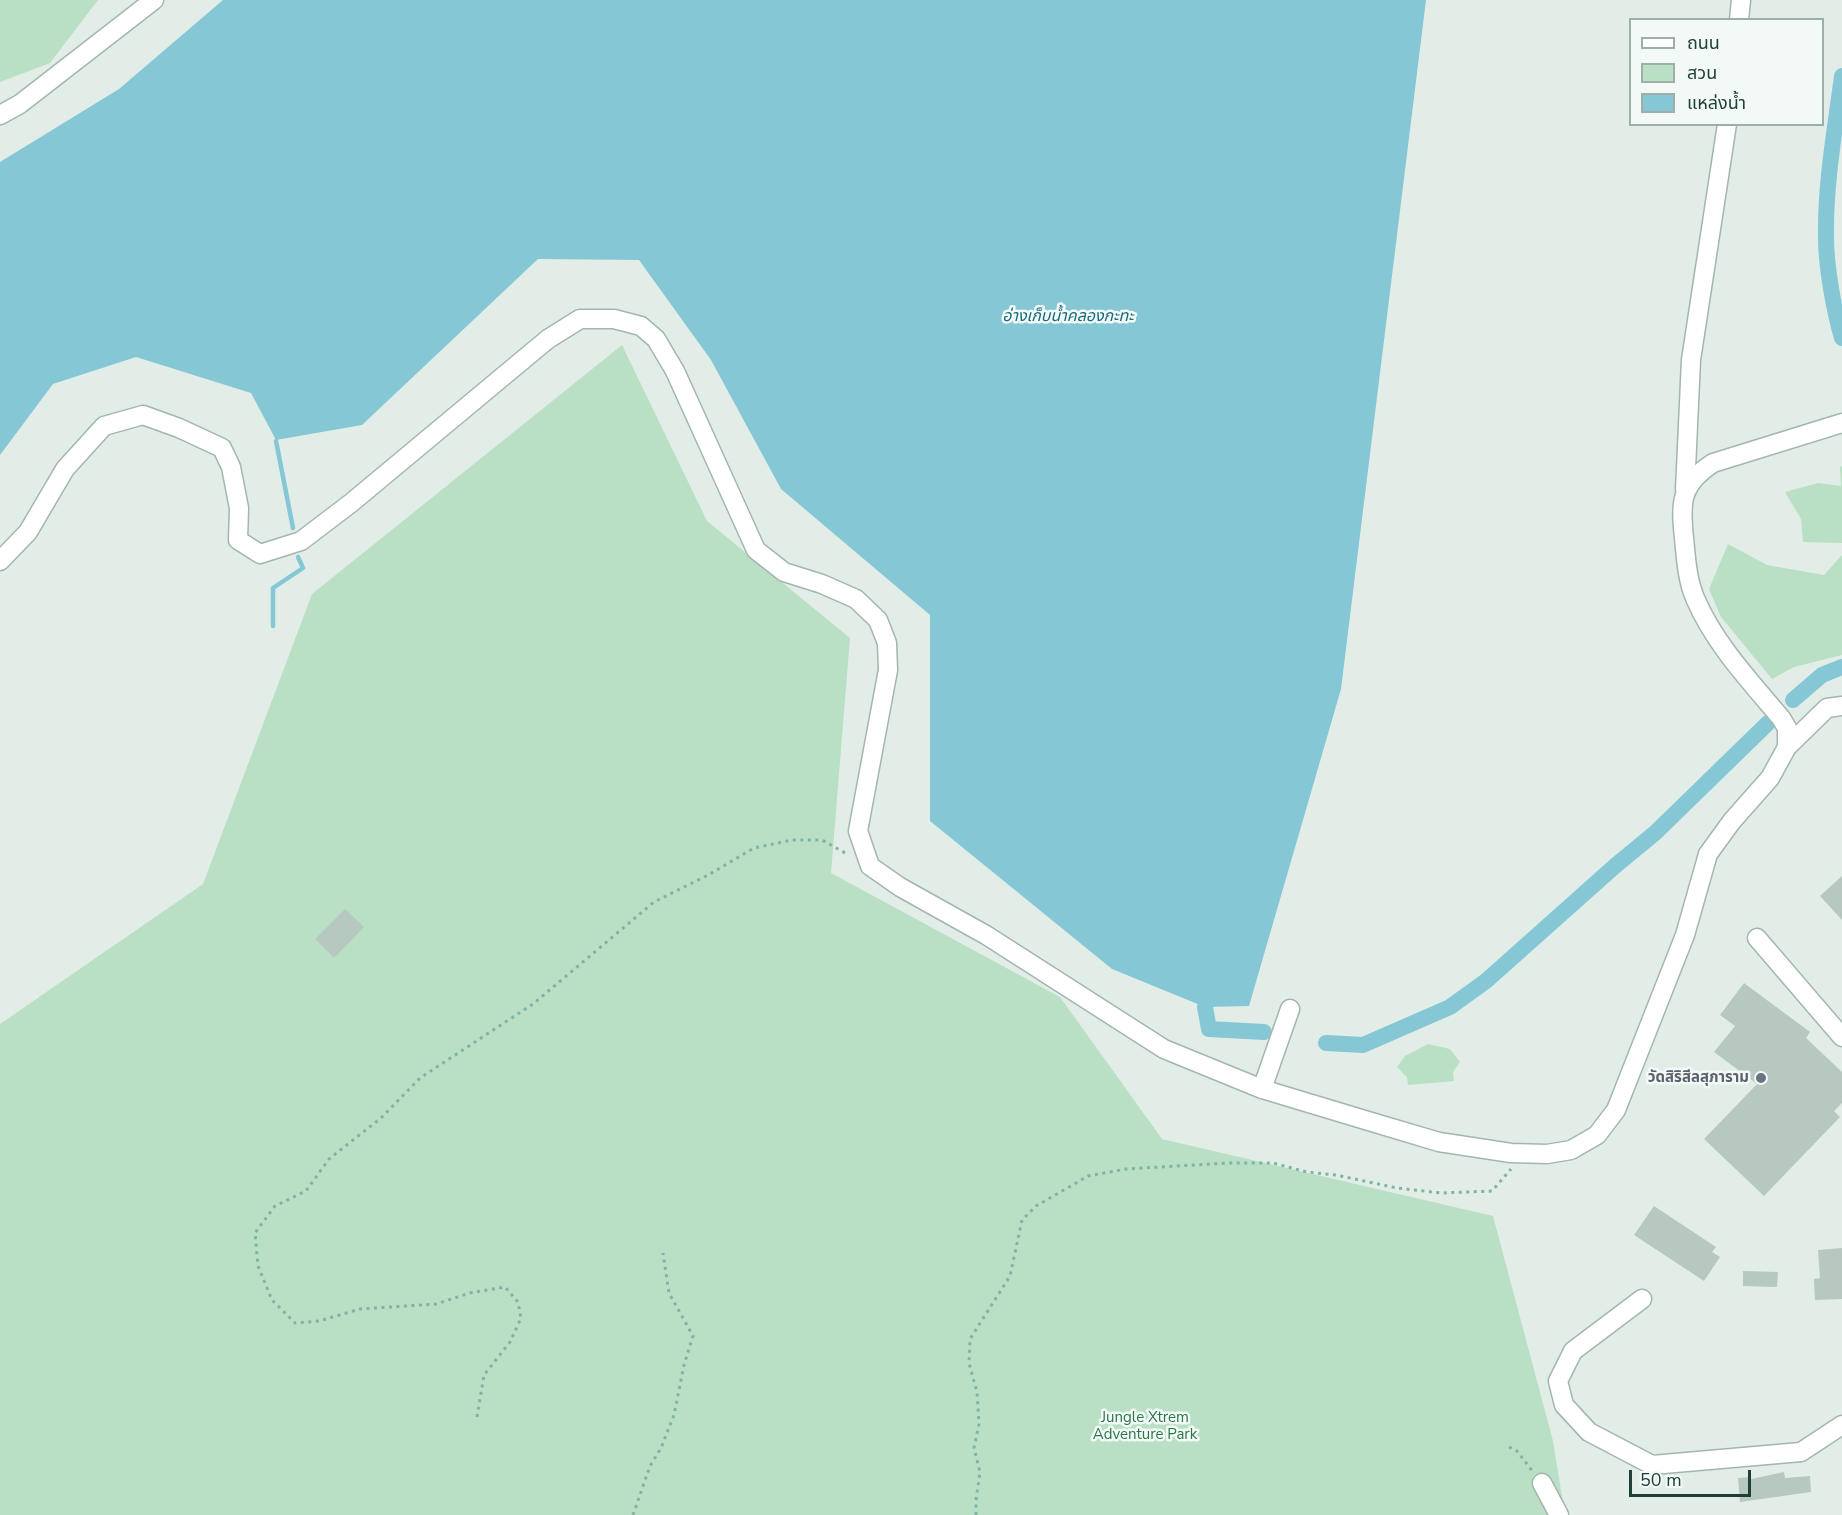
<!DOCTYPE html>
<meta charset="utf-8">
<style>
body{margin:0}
#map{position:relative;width:1842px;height:1515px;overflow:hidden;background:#e2ede8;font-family:"Nunito Sans","Noto Sans Thai",sans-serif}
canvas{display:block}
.legend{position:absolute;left:1629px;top:18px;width:195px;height:108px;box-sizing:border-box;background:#f2f9f6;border:2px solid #9eafaa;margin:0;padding:8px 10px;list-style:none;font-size:18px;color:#203f38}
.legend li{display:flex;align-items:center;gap:12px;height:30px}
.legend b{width:30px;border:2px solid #9eafaa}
.scale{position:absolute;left:1629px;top:1470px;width:122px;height:27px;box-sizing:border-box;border:3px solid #203f38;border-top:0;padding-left:8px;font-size:18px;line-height:21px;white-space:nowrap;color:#203f38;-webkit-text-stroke:4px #f2f9f6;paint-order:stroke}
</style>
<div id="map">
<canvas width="1842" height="1515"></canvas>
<ul class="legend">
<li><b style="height:8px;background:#fff"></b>ถนน</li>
<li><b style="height:16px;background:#b9e0c4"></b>สวน</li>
<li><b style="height:16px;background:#86c7d6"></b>แหล่งน้ำ</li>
</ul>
<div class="scale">50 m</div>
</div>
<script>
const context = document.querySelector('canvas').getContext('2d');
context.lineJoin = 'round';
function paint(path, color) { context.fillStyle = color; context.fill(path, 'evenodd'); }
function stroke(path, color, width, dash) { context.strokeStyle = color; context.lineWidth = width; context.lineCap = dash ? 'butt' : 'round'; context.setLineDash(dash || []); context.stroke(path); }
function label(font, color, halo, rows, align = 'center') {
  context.font = font + ' "Nunito Sans","Noto Sans Thai",sans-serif'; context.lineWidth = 5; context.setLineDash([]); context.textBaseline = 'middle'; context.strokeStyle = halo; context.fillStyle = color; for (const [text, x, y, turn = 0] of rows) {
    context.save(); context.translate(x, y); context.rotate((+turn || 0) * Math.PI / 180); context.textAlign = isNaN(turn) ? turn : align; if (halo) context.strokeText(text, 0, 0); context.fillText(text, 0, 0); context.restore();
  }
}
const green = new Path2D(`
 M0 0H98L50 63 0 82Z
 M622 345 707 521 850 638 831 873 1060 997 1162 1139 1493 1216 1553 1441 1565 1515H0V1024L203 884 312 594Z
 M1842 466V543L1803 542 1801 519 1785 492 1818 483 1841 486 1840 467Z
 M1728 544 1767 565 1824 575 1842 555V655L1794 667 1772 679 1721 617 1709 589Z
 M1428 1044 1450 1049 1460 1062 1453 1072 1454 1081 1408 1085 1407 1077 1397 1067 1405 1056Z`);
const water = new Path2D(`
 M223 0H1426L1341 689 1249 1006 1205 1007 1112 969 930 821V615L781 489 711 360 639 260 538 259 362 425 276 440 251 393 136 357 53 384 0 455V162L119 89Z`);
const stream = new Path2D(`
 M276 441 293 528
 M273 626V588L303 568 298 557`);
const canal = new Path2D(`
 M1842 76C1835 130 1825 184 1826 238 1826 266 1834 311 1842 338
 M1793 700 1822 675 1842 667
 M1205 1007 1209 1029 1264 1032
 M1326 1043 1363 1045 1450 1007 1486 981 1615 866 1655 833 1768 723`);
const building = new Path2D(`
 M1842 876V920L1820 896Z
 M345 909 364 927 334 958 315 939Z
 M1744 983 1810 1032 1806 1038 1842 1072V1103L1834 1111 1840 1117 1764 1196 1704 1139 1757 1084 1714 1052 1735 1026 1720 1015Z
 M1654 1206 1716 1247 1712 1252 1720 1257 1704 1281 1634 1235Z
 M1842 1248V1299L1815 1300 1814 1279 1820 1278 1818 1250Z
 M1743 1271 1778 1272 1777 1287 1743 1286Z
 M1784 1472 1785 1478 1810 1476 1811 1492 1740 1502 1738 1478 1751 1477V1479Z`);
const path = new Path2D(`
 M477 1417 484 1375 510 1342 521 1318 518 1302 505 1287 470 1293 436 1304 360 1309 319 1321 295 1323 272 1300 258 1266 255 1233 275 1206 306 1191 329 1159 381 1118 420 1078 533 1004 654 902 710 874 754 848 792 840H822L847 854
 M1509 1447 1517 1451 1533 1472
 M633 1515 650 1466 661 1448 674 1415 684 1365 693 1336 669 1293 663 1253
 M976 1515V1500L980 1472 974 1448 979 1424 977 1392 969 1363 970 1339 1010 1276 1022 1220 1036 1206 1088 1176 1126 1169 1229 1163H1273L1307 1172 1336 1175 1397 1188 1441 1193 1492 1191 1511 1169`);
const minor = new Path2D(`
 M1739 20 1741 0
 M0 115 20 104 154 0
 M1685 490 1691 360 1727 124
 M0 561 28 532 65 469 104 426 143 415 179 428 222 448 231 467 239 508 238 540 260 554 301 541 351 503 548 339 580 319H614L641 326 656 339 675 371 756 550 784 572 822 584 856 599 878 620 887 643 888 670 858 831 870 866 900 887 986 935 1164 1049 1262 1089 1375 1123 1439 1142 1511 1153 1547 1154 1571 1150 1597 1135 1616 1110 1685 935 1708 854 1732 821 1770 778 1787 747V728L1781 718C1749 680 1714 643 1695 598 1687 579 1686 558 1684 538 1680 501 1681 484 1713 463L1842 423
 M1787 747 1827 708 1842 706
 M1757 938 1842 1037
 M1262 1089 1290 1009
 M1642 1299 1573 1351 1558 1381 1564 1405 1589 1432 1652 1465 1801 1452 1842 1425
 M1542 1483 1559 1515`);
const markers = [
 [1761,1078,6,"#6b7280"]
];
const worshipNames = [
 ["วัดสิริสีลสุภาราม",1749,1078]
];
const parkNames = [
 ["Jungle Xtrem",1145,1418],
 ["Adventure Park",1145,1435]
];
const waterNames = [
 ["อ่างเก็บน้ำคลองกะทะ",1068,317]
];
paint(green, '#b9e0c4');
paint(water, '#86c7d6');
stroke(stream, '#86c7d6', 4.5);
stroke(canal, '#86c7d6', 16);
paint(building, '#b7c8c1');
stroke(minor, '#a4b5b0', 21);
stroke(path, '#80b3a4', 3, [3, 4.5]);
stroke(minor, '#fff', 18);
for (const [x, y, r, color] of markers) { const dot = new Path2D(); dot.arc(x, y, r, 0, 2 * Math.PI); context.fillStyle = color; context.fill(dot); stroke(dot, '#f2f9f6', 2); }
label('bold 15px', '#5b616d', '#f2f9f6', worshipNames, 'right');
label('15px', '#287949', '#f2f9f6', parkNames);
label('italic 16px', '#166b7f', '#f2f9f6', waterNames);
</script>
